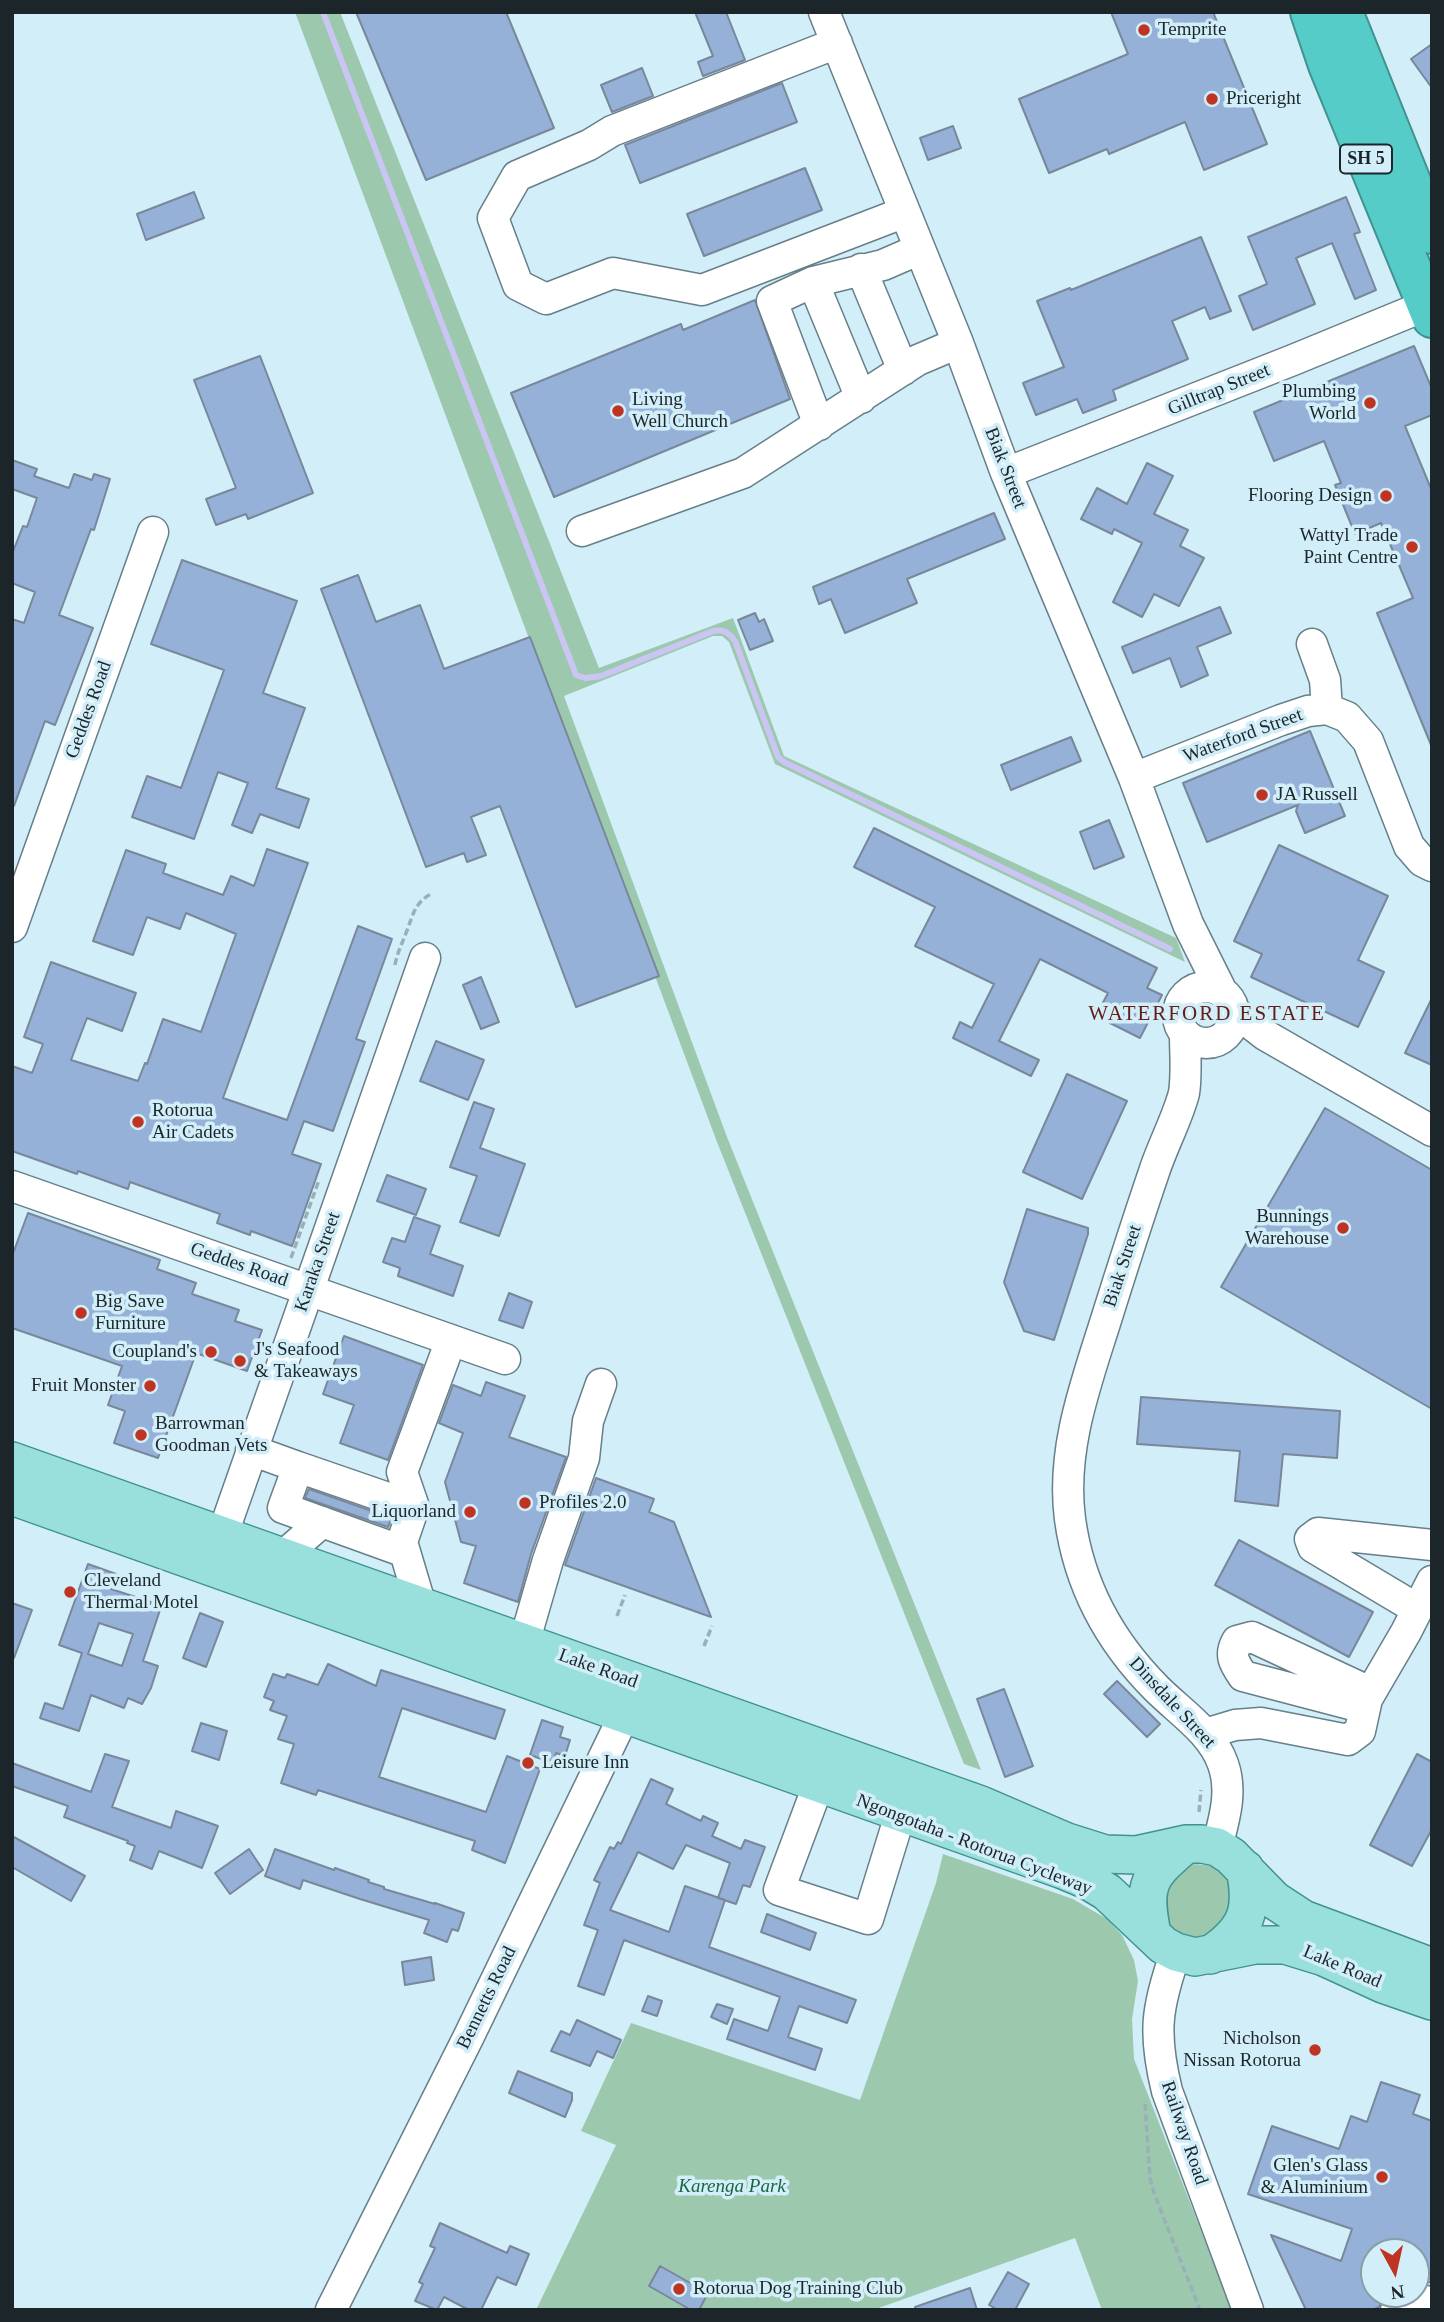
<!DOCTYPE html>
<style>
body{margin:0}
#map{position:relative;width:1444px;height:2322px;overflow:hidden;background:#d2eef9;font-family:"Times New Roman",serif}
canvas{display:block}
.frame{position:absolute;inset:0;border:14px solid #1c262a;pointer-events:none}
.north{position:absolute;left:1360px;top:2238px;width:70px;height:70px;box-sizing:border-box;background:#d2eef9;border:2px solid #899ea6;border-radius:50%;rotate:172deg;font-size:19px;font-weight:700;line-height:28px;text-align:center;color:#1c262a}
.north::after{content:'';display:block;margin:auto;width:24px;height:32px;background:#bf3323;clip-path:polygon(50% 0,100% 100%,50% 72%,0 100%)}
</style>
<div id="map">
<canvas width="1444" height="2322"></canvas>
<div class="frame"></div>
<div class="north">N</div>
</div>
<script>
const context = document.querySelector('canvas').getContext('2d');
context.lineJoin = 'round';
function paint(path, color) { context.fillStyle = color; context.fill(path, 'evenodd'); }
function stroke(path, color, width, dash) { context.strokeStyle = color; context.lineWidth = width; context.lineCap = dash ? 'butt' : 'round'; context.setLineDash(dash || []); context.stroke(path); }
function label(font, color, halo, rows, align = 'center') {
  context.font = font + ' "Times New Roman",serif'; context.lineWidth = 7; context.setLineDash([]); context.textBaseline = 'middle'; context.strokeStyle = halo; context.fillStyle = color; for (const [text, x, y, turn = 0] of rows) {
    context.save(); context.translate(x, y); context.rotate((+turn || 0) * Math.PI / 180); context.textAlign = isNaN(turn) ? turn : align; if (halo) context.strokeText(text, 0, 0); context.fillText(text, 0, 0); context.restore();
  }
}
const green = new Path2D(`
 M295 12H340L599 668 733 618 784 756 1176 938 1185 962 775 764 729 642 722 636H713L564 696 727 1137 981 1770 964 1764 717 1142Z
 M943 1854 1073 1899 1107 1919 1122 1935 1134 1960 1138 1981 1132 2019 1134 2059 1232 2310H1102L1075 2238 873 2310H536L616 2145 581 2131 631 2023 860 2100 936 1883Z
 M1191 1864C1227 1864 1232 1879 1234 1911 1217 1928 1204 1948 1178 1931 1174 1929 1168 1924 1166 1920 1163 1911 1165 1896 1164 1886L1180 1868Z`);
const stream = new Path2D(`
 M323 12 576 675 585 678 601 676 713 631C724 629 728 632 735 641L778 757 784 762 1170 949`);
const building = new Path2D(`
 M356 12H506L554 128 426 180Z
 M695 12H726L745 60 703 76 698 62 713 56Z
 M1111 12H1213L1267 144 1204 170 1185 122 1109 154 1107 149 1049 173 1019 99 1128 54Z
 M1432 44V88L1411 59Z
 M642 68 653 96 612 112 601 85Z
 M782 83 797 122 640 183 625 145Z
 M953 126 961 148 928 160 920 138Z
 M805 168 822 210 704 256 687 214Z
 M194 192 204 218 146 240 137 214Z
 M1346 197 1360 232 1354 234 1376 290 1355 299 1332 243 1296 258 1315 304 1253 330 1239 296 1267 284 1248 237Z
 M1201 237 1231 311 1210 319 1205 307 1172 321 1188 359 1113 390 1116 400 1083 413 1077 399 1036 415 1023 383 1064 367 1037 301 1070 288 1071 290Z
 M755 300 790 399 554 497 511 393 681 324 683 330Z
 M1414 346 1432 389V415L1405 426 1432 491 1431 745 1377 613 1413 598 1381 523 1355 534 1335 485 1341 483 1324 441 1274 461 1254 412Z
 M260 356 313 493 248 519 246 514 216 525 206 499 236 488 194 380Z
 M12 460 37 469 34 476 69 488 74 474 92 480 94 474 110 479 94 530 91 529 59 615 93 628 55 725 45 721 14 806H12V619L24 623 35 592 12 583V554L23 526 27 527 37 498 12 489Z
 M1147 463 1173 476 1154 514 1188 530 1180 546 1204 558 1179 606 1154 594 1142 617 1113 602 1142 543 1114 529 1112 534 1081 519 1097 488 1127 504Z
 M994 513 1005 539 907 579 917 603 845 633 831 599 819 604 813 587Z
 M182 560 297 601 263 693 305 708 276 788 309 799 299 828 260 814 252 833 232 825 248 783 218 772 194 839 132 817 147 776 181 788 224 670 151 644Z
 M358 575 376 622 420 605 444 669 530 637 659 976 576 1007 500 806 471 817 486 855 467 862 464 853 426 867 321 589Z
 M1220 607 1231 633 1197 647 1208 675 1181 687 1170 658 1133 673 1122 647Z
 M755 613 759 622 764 619 773 641 750 650 738 620Z
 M1310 731 1345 816 1305 833 1296 811 1298 805 1207 842 1183 783Z
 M1071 737 1081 761 1011 790 1001 765Z
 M1109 820 1124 857 1094 869 1080 832Z
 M874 828 1157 968 1147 988 1162 995 1140 1038 1096 1016 1108 993 1040 959 999 1041 1039 1060 1031 1076 953 1038 960 1022 972 1028 994 984 915 946 935 907 854 867Z
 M1279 845 1388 896 1358 960 1384 972 1358 1027 1251 977 1262 954 1234 941Z
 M267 849 308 863 223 1098 287 1120 358 926 392 939 356 1039 365 1042 333 1131 304 1121 292 1154 321 1164 292 1246 251 1231 250 1235 217 1223 220 1214 130 1182 128 1189 78 1171 77 1174 12 1151V1066L32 1073 43 1044 24 1037 51 962 136 993 122 1031 87 1018 71 1060 138 1081 145 1063 147 1064 163 1019 201 1032 236 934 186 913 180 929 147 917 133 955 93 941 126 850 166 864 163 873 223 895 231 876 254 886Z
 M481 977 499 1022 481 1029 463 985Z
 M1432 998V1065L1405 1053Z
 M436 1041 484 1060 468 1100 420 1081Z
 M1067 1074 1127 1101 1082 1199 1023 1172Z
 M474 1102 494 1109 480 1148 525 1164 499 1236 460 1222 477 1176 450 1167Z
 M1325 1108 1432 1170V1409L1221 1287Z
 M387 1175 426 1189 416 1215 377 1201Z
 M1027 1209 1088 1228V1234L1054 1340 1024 1331 1004 1282Z
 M28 1213 160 1260 157 1269 196 1283 192 1294 239 1310 235 1321 262 1330 247 1371 196 1353 158 1458 114 1443 125 1411 108 1405 122 1366 12 1328V1256Z
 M414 1217 440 1226 430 1254 463 1266 453 1296 398 1276 400 1268 383 1262 392 1238 405 1242Z
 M509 1293 532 1302 523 1328 499 1320Z
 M344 1336 423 1365 388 1460 340 1443 354 1405 323 1394Z
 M486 1382 525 1396 509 1437 566 1457 531 1554 518 1602 464 1583 476 1546 461 1542 445 1482 463 1433 439 1423 453 1385 481 1396Z
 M1141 1397 1340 1411 1337 1458 1283 1454 1278 1506 1235 1501 1240 1451 1137 1444Z
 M596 1478 654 1499 649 1512 674 1522 711 1617 565 1565Z
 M309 1489 392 1518 388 1527 305 1498Z
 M1239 1540 1373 1612 1349 1657 1215 1585Z
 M88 1564 116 1574 111 1589 151 1602 149 1606 160 1610 143 1661 158 1666 151 1688 142 1704 128 1698 124 1708 91 1695 79 1731 40 1718 45 1703 63 1709 82 1653 59 1645ZM99 1623 133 1634 122 1666 88 1654Z
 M12 1603 32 1610 14 1658H12Z
 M200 1613 223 1622 206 1667 183 1658Z
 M328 1664 376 1686 381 1670 505 1710 495 1739 402 1708 379 1777 486 1812 507 1756 540 1769 505 1863 472 1850 475 1841 318 1790 316 1795 281 1783 294 1744 278 1739 287 1716 270 1710 274 1701 264 1697 273 1674 285 1678 287 1674 318 1685Z
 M1117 1681 1160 1724 1147 1737 1104 1694Z
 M1004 1689 1033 1766 1005 1777 977 1699Z
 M542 1720 563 1727 560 1737 570 1740 565 1756 556 1753 553 1763 530 1755Z
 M201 1723 227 1731 219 1760 192 1751Z
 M105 1754 129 1761 112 1807 171 1828 176 1811 218 1826 202 1868 159 1851 152 1869 130 1860 135 1846 127 1843 128 1841 64 1817 68 1806 12 1786V1763L91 1792Z
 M1417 1754 1432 1762V1829L1412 1866 1370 1845Z
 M651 1779 673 1789 666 1804 701 1821 703 1816 718 1823 712 1836 741 1849 745 1840 765 1847 750 1887 743 1885 736 1904 718 1898 730 1863 686 1845 673 1869 638 1852 610 1910 669 1932 685 1886 725 1900 709 1947 856 2000 847 2023 799 2006 788 2037 822 2049 815 2070 727 2039 734 2019 768 2031 780 1997 624 1940 604 1995 578 1986 598 1930 584 1925 600 1883 594 1880 610 1847 614 1849 618 1842 621 1844Z
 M12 1836 85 1876 71 1901 12 1867Z
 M249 1849 263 1870 230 1894 215 1873Z
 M275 1849 334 1870 335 1868 369 1880 368 1882 384 1887V1889L435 1904V1903L464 1913 458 1931 452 1929 447 1942 424 1933 429 1920 360 1899 303 1880 300 1889 265 1876Z
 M767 1914 816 1933 810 1950 761 1932Z
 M431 1957 434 1980 405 1985 402 1962Z
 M648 1996 662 2001 657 2016 642 2011Z
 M717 2004 733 2009 727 2024 711 2017Z
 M577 2020 621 2040 613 2058 597 2051 590 2066 551 2051 561 2031 570 2035Z
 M518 2071 572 2093V2100L565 2117 509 2093Z
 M1381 2082 1420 2095 1413 2114 1432 2121V2282L1416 2284V2252H1374V2294H1389L1383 2299 1379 2307 1372 2310H1306L1271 2235 1341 2261 1352 2229 1248 2194 1272 2126 1339 2149 1351 2116 1367 2122Z
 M440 2223 507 2253 510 2246 529 2254 516 2285 497 2277 481 2310H469L444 2297 437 2310 415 2301 423 2284 419 2282 435 2248 430 2246Z
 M660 2266 708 2293 699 2310H691L649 2286Z
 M1008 2272 1029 2284 1015 2310H998L989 2305Z
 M970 2288 977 2310H916L915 2307Z`);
const path = new Path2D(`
 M395 965C397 953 402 944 406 933 413 916 414 902 433 893
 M291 1258 319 1180
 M617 1616 625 1595
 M704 1646 712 1626
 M1199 1812 1201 1790
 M1145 2104 1150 2178 1154 2193 1200 2310`);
const minor = new Path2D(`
 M824 12 958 343 1006 473 1134 778 1188 924 1222 992
 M837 43 612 131 589 145 517 176 493 218 518 285 546 299 613 273 702 290 905 212
 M861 269 903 370
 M813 282 861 398
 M819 425 772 301 813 282 883 265 920 249
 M1006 473 1293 360 1432 303
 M582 531 743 473 918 360 958 343
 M1312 644 1325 680 1327 709
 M1134 778 1281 720 1308 711 1327 709 1347 717 1368 741 1409 846 1422 861 1432 866
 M12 927 153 532
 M1178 1015a28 28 0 1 1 56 0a28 28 0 1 1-56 0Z
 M1234 1011 1265 1035 1432 1131
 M1185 1034C1185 1053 1187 1075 1184 1093 1178 1117 1162 1147 1154 1172 1137 1222 1121 1272 1105 1323 1085 1386 1061 1451 1070 1519 1079 1585 1110 1642 1157 1689 1180 1712 1212 1732 1223 1764 1233 1792 1224 1820 1217 1847
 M12 1186 505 1359
 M251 1450 298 1467 283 1508 405 1552
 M298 1467 414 1507
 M215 1556 425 958
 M282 1557 322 1522
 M421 1606 402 1542 414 1507 402 1472 451 1340
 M1417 1609 1313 1547 1310 1539 1318 1533 1432 1545
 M524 1643 548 1560 584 1458 588 1421 601 1384
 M1365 1708 1243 1676C1234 1663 1229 1655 1237 1641L1252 1637 1370 1692
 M1205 1734 1235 1725 1261 1723 1348 1740 1360 1731 1367 1699 1406 1632 1432 1581
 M819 1783 779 1890 868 1919 901 1812
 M1176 1952C1156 2008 1153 2034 1167 2091L1248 2310
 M331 2310 468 2038 634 1695
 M1396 2310 1422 2300 1432 2303`);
const major = new Path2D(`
 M12 1461 981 1805 1067 1842 1105 1854 1136 1855 1186 1844H1202L1217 1847 1231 1856 1274 1900 1303 1919 1432 1967
 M12 1496 1063 1870 1087 1880 1107 1892 1163 1945 1176 1952 1195 1957 1255 1945H1285L1324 1957 1383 1984 1432 2001
 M1152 1934C1142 1884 1148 1876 1186 1844
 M1210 1955C1246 1931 1254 1911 1245 1869`);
const highway = new Path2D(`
 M1310 12 1328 65 1432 318
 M1343 12 1432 234`);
const markers = [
 [1144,30,7,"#bf3323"],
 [1212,99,7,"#bf3323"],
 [1370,403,7,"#bf3323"],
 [618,411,7,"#bf3323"],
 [1386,496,7,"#bf3323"],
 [1412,547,7,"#bf3323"],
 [1262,795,7,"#bf3323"],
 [138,1122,7,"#bf3323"],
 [1343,1228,7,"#bf3323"],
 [81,1313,7,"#bf3323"],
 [211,1352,7,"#bf3323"],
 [240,1361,7,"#bf3323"],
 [150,1386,7,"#bf3323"],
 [141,1435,7,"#bf3323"],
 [525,1503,7,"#bf3323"],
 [470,1512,7,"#bf3323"],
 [70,1592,7,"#bf3323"],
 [528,1763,7,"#bf3323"],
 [1315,2050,7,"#bf3323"],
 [1382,2177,7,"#bf3323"],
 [679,2289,7,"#bf3323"]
];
const shields = [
 [1366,159,52]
];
const shieldNames = [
 ["SH 5",1366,159]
];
const poiNames = [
 ["Temprite",1158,30],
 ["Priceright",1226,99],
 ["Plumbing",1356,392,"right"],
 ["World",1356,414,"right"],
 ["Living",632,400],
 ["Well Church",632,422],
 ["Flooring Design",1372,496,"right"],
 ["Wattyl Trade",1398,536,"right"],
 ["Paint Centre",1398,558,"right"],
 ["JA Russell",1276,795],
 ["Rotorua",152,1111],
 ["Air Cadets",152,1133],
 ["Bunnings",1329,1217,"right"],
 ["Warehouse",1329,1239,"right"],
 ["Big Save",95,1302],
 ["Furniture",95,1324],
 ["J's Seafood",254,1350],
 ["& Takeaways",254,1372],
 ["Coupland's",197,1352,"right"],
 ["Fruit Monster",136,1386,"right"],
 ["Barrowman",155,1424],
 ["Goodman Vets",155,1446],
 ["Profiles 2.0",539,1503],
 ["Liquorland",456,1512,"right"],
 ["Cleveland",84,1581],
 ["Thermal Motel",84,1603],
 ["Leisure Inn",542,1763],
 ["Nicholson",1301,2039,"right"],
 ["Nissan Rotorua",1301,2061,"right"],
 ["Glen's Glass",1368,2166,"right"],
 ["& Aluminium",1368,2188,"right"],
 ["Rotorua Dog Training Club",693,2289]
];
const streetNames = [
 ["Gilltrap Street",1219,390,-22],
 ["Biak Street",1005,468,69],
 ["Geddes Road",89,710,-70],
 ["Waterford Street",1243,736,-20],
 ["Karaka Street",318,1262,-71],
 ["Geddes Road",239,1265,19],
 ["Biak Street",1123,1266,-72],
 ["Lake Road",598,1669,20],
 ["Dinsdale Street",1172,1703,47],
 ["Ngongotaha - Rotorua Cycleway",974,1845,21],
 ["Lake Road",1342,1967,23],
 ["Bennetts Road",487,1998,-64],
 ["Railway Road",1184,2133,71]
];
const parkNames = [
 ["Karenga Park",732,2187]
];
const neighbourhoodNames = [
 ["WATERFORD ESTATE",1207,1014]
];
paint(green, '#9cc9ad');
stroke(stream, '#cac5f3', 6);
paint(building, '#96b1d8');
stroke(building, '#7a879a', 2);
stroke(minor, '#667f89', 33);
stroke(major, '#419290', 40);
stroke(highway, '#419290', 42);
stroke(path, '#99b0b9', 3.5, [7, 3.5]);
stroke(minor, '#fff', 30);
stroke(major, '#99e0dd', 37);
stroke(highway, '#55ccc7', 38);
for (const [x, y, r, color] of markers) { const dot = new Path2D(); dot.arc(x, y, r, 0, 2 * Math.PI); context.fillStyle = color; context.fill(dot); stroke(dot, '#d2eef9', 2.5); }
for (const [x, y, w] of shields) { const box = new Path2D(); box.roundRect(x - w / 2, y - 14.5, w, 29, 5); context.fillStyle = '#d2eef9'; context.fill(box); stroke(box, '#1c262a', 2); }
label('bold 18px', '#1c262a', null, shieldNames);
label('19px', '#1c262a', '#d2eef9', poiNames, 'left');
label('19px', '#1c262a', '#d2eef9', streetNames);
label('italic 19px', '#1b6642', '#d2eef9', parkNames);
context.letterSpacing = '2px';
label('21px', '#621e16', '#d2eef9', neighbourhoodNames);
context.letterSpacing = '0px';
</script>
